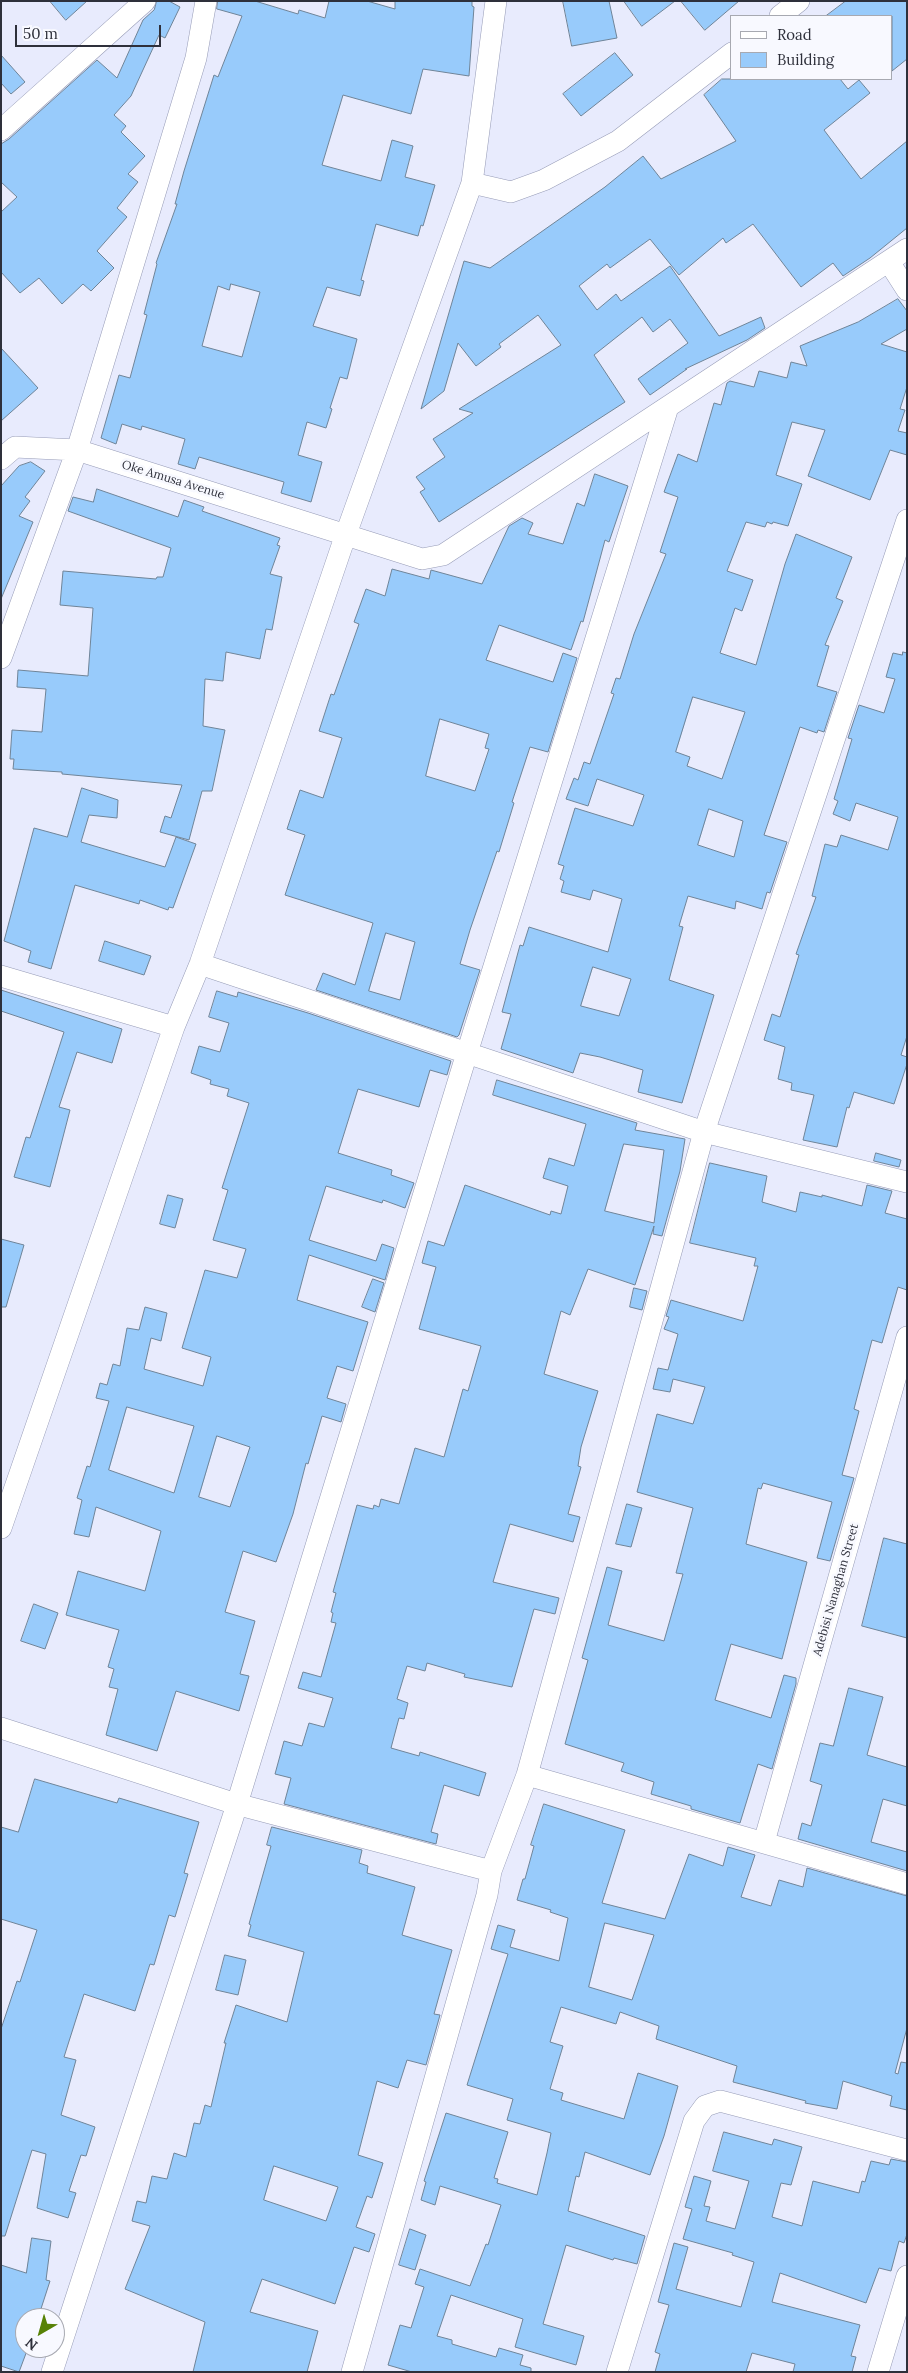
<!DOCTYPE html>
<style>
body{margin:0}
#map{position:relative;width:908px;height:2373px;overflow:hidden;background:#e8ebfd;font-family:Lora,serif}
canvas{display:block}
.frame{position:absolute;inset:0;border:2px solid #2e303b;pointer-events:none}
.legend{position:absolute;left:730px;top:15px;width:162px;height:65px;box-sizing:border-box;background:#f8f9ff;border:1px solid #a7a9b1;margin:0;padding:6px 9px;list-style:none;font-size:15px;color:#2e303b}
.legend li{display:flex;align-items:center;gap:10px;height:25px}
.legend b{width:25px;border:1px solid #a7a9b1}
.north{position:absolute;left:15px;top:2308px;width:50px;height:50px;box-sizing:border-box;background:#f8f9ff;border:1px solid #a7a9b1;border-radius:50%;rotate:218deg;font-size:14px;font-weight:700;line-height:20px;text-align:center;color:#2e303b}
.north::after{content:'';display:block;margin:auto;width:18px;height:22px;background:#588207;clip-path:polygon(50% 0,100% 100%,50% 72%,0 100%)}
.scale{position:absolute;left:15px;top:25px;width:146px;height:22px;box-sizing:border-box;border:2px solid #2e303b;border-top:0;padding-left:6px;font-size:15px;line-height:18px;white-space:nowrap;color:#2e303b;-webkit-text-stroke:4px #f8f9ff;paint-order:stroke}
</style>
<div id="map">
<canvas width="908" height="2373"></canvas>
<div class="frame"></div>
<ul class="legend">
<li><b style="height:6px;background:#fff"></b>Road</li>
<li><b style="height:14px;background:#98cbfb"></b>Building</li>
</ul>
<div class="north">N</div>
<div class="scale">50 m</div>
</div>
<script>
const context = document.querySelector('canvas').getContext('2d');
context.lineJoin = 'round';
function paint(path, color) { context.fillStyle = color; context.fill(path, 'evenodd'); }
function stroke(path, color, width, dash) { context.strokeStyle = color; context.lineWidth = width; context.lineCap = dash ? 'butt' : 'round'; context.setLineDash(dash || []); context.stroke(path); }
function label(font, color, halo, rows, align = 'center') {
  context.font = font + ' Lora,serif'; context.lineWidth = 5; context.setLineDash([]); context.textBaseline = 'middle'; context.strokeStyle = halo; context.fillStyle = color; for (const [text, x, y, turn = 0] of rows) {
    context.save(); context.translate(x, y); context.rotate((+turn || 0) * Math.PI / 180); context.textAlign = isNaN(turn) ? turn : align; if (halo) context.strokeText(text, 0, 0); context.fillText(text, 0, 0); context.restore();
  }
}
const building = new Path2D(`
 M50 1H87L66 20Z
 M157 1H169L180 7 165 38 159 35 131 96 114 115 126 126 121 132 145 156 128 174 138 182 117 208 127 217 97 251 114 268 91 291 83 284 62 304 39 278 20 293 1 272V212L17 197 1 182V144L9 139 97 60 117 78 143 20 154 10Z
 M218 1H255L298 14 299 10 325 18 329 1H367L395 9V1H472V6L474 7 469 76 423 69 411 114 343 95 322 165 381 181 392 140 413 146 405 177 435 185 423 226 421 225 418 236 376 224 361 280 364 281 360 296 327 287 313 326 357 339 347 379 340 377 330 408 332 409 326 428 307 422 298 455 322 462 311 502 281 493 284 482 199 457 195 469 178 464 185 439 142 426 141 430 122 424 116 444 101 438 119 375 130 378 147 315 144 314 157 264 156 263 177 204H175L184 171 214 75 218 77 242 16 217 9ZM231 284 260 292 242 357 202 346 218 286 229 290Z
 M563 1H609L617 38 572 46Z
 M624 1H675L642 26Z
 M681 1H739L705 30Z
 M846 1H907V59L892 71V16H826Z
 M615 53 633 75 581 116 563 94Z
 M1 55 25 82 11 94 1 83Z
 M722 79H840L848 89 859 80 870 93 824 130 861 179 907 141V228L870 258 843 276 833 263 801 287 753 224 726 243 723 238 679 275 650 239 610 268 607 264 579 286 597 310 616 294 621 301 670 266 719 336 761 317 765 328 747 340 685 369H687L650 395 638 379 688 343 670 319 653 332 642 317 594 355 625 402 439 522 420 492 425 489 416 477 445 457 433 439 473 413 459 409 561 345 538 315 499 344 501 347 476 366 458 343 444 391 421 409 464 261 490 268 605 187 643 156 661 179 736 141 704 95Z
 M898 299 907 311V329L881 344 907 352V387L900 409 905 410 898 431 907 433V455L890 450 870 500 808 476 825 430 792 422 776 475 802 484 788 526 773 522 772 524 767 522 765 527 746 522 727 571 753 580 742 611 735 608 720 653 756 665 785 564 796 534 852 557 836 598 843 601 825 645 829 646 817 686 837 692 824 732 818 730 817 733 800 727 764 835 787 842 770 893 767 892 762 909 736 901 735 909 688 896 679 926 683 927 669 980 714 995 682 1103 638 1092 643 1070 600 1057 580 1053 573 1073 501 1049 511 1014 502 1012 520 945 523 946 529 927 608 952 622 899 593 890 590 900 561 892 564 881 560 879 564 866 558 864 575 808 633 826 644 795 597 779 588 806 566 799 574 778 578 780 584 762 590 764 614 694 611 693 616 678 620 679 634 634 666 554 660 552 678 497 664 492 678 454 697 462 714 403 721 405 727 383 730 381 754 387 759 371 787 378 791 362 807 366 800 346 858 322ZM693 697 745 712 722 779 687 766 690 757 676 752ZM709 809 743 821 734 857 698 845ZM593 967 631 979 619 1016 581 1006Z
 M1 348 38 388 1 421Z
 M31 462 45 471 25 497 30 501 19 516 33 522 1 599V486L19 466Z
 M595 474 628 486 609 542 605 540 583 622 581 621 571 650 499 625 486 660 553 682 563 653 577 658 548 752 530 747 512 802 514 803 499 852 497 851 470 930 460 964 480 970 459 1035 457 1037 316 990 323 973 355 985 373 923 285 895 305 835 287 829 300 790 323 798 342 738 319 731 331 694 334 695 359 624 354 622 366 589 385 596 392 569 429 579 431 570 482 584 509 526 522 518 533 523 528 534 563 544 577 503 584 506ZM440 719 489 734 485 748 489 749 475 791 426 776ZM386 933 415 942 400 1000 369 991Z
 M97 489 178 517 184 500 204 507 202 511 280 538 277 545 280 546 270 574 282 577 272 630 266 629 260 659 226 652 223 681 205 679 203 726 225 730 212 791H202L189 840 160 832 165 816 171 818 182 785 62 774V772L13 769 14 759H10L12 730 42 732 46 689 17 687 18 670 88 676 93 608 60 605 63 571 156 579 157 577H163L171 548 68 511 73 497 93 502Z
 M903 652 907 653V1036L901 1055 907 1057V1064L894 1104 854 1092 849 1108 847 1107 837 1147 803 1140 814 1095 791 1090 792 1083 778 1079 785 1047 764 1040 772 1014 780 1017 799 955 796 954 816 897 812 896 825 844 837 847 841 835 888 850 898 817 856 803 850 821 833 814 838 801 834 799 852 739 848 738 859 705 884 713 895 679 886 677 893 653 902 655Z
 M82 788 118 800 117 818 89 815 81 842 165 867 176 837 196 844 173 908 169 907 168 910 140 900 139 904 75 885 51 969 28 962 31 951 4 941 34 828 67 837Z
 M105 941 151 956 144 975 99 961Z
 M1 990 122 1029 112 1063 77 1052 59 1107 70 1110 50 1187 14 1177 26 1137 30 1138 64 1032 1 1011Z
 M217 991 237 997 238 992 308 1013 451 1061 447 1075 430 1070 419 1107 358 1089 338 1153 392 1170 391 1175 414 1183 405 1208 383 1200 382 1203 326 1186 309 1240 376 1261 382 1244 394 1248 385 1280 309 1255 297 1300 368 1322 353 1371 337 1366 327 1398 346 1404 341 1422 322 1416 308 1464 306 1463 293 1514 276 1562 243 1551 225 1612 255 1621 240 1674 249 1676 239 1711 176 1691 157 1751 106 1735 118 1689 109 1687 114 1669 108 1667 119 1630 66 1615 78 1571 145 1591 161 1531 96 1507 89 1537 74 1534 82 1500 77 1498 87 1466 90 1467 109 1401 96 1398 100 1383 107 1385 113 1364 120 1366 127 1328 139 1330 145 1307 167 1313 161 1341 151 1338 144 1369 203 1386 211 1357 182 1348 205 1270 237 1278 246 1249 213 1240 228 1190 222 1188 249 1103 227 1096 229 1089 210 1084 211 1080 191 1073 199 1046 220 1052 229 1023 209 1017ZM127 1407 194 1426 174 1493 109 1470ZM217 1436 250 1447 230 1507 199 1497Z
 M497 1080 637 1123 635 1130 685 1139 680 1171 662 1236 653 1234 654 1226 635 1285 588 1269 570 1315 561 1311 544 1374 598 1391 581 1447 578 1466 581 1467 568 1514 580 1517 573 1542 510 1524 493 1582 559 1598 555 1614 534 1609 512 1687 464 1677 465 1674 427 1663 425 1671 407 1666 397 1699 408 1703 404 1719 399 1718 391 1748 419 1756 420 1752 486 1773 479 1796 444 1785 431 1832 438 1834 436 1844 284 1804 291 1778 275 1774 284 1741 302 1746 309 1723 324 1727 333 1698 298 1688 303 1672 321 1677 336 1623 331 1622 333 1613 331 1612 336 1593 333 1592 357 1505 373 1509 374 1505 379 1507 381 1499 399 1504 415 1448 444 1457 463 1389 468 1391 481 1346 419 1329 436 1267 422 1263 428 1241 444 1246 465 1185 550 1215 551 1211 561 1214 568 1186 543 1178 549 1158 574 1166 586 1124 493 1095ZM624 1144 664 1150 654 1223 605 1211Z
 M876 1153 901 1160 899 1167 874 1161Z
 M710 1163 767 1176 762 1202 796 1212 800 1192 822 1197V1195L862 1206 867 1185 892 1191 885 1213 907 1219V1290L898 1287 882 1343 872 1340 854 1409 859 1411 842 1475 854 1478 830 1561 817 1558 832 1502 763 1483 761 1489 758 1488 746 1544 807 1562 782 1659 731 1644 715 1700 771 1718 784 1675 796 1678V1684L772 1769 758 1764 740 1823 691 1809V1806L651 1794 654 1782 621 1771 624 1763 565 1744 588 1660 582 1658 607 1567 622 1571 608 1625 664 1641 683 1574 676 1573 693 1508 637 1492 657 1414 693 1424 705 1387 673 1379 670 1392 653 1389 658 1368 668 1370 678 1334 664 1329 669 1317 666 1316 671 1300 743 1321 758 1266H754L756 1258 690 1243Z
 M168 1195 183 1199 175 1228 160 1224Z
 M1 1239 24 1245 6 1307H1Z
 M373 1279 384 1283 375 1312 362 1307Z
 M634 1288 647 1291 642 1310 630 1307Z
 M627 1504 642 1508 631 1547 616 1544Z
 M884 1538 907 1544V1638L862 1626Z
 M34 1604 58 1613 45 1649 21 1641Z
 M849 1688 883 1697 867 1755 907 1767V1806L883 1799 871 1842 907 1852V1871L798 1839 802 1823 811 1826 822 1785 810 1781 820 1743 833 1746Z
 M35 1779 117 1803 119 1798 199 1822 184 1873 188 1874 175 1917 169 1915 154 1965 150 1964 135 2011 84 1994 64 2057 76 2060 61 2115 95 2127 86 2156 81 2155 69 2191 76 2193 68 2218 37 2208 46 2154 32 2150 5 2236H1V2029L17 1981 20 1982 37 1930 1 1919V1827L18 1832Z
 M544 1804 625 1830 602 1903 665 1919 689 1854 723 1866 728 1847 755 1855 741 1897 771 1906 779 1880 803 1887 807 1868 907 1896V2028L895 2073 898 2074 901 2062 907 2063V2110L890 2106 892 2096 843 2081 837 2109 805 2103 806 2101 733 2082 737 2066 656 2039 659 2026 620 2012 616 2024 561 2007 550 2042 563 2046 550 2089 563 2093 561 2100 624 2119 638 2073 678 2086 664 2136 650 2175 585 2152 579 2177 576 2176 568 2211 645 2236 637 2264 614 2258 613 2260 566 2245 543 2324 584 2336 576 2365 515 2347 523 2319 451 2295 437 2336 452 2340V2344L496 2357 499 2348 523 2355 520 2365 531 2368V2372H412L388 2365 400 2325 411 2328 424 2287 415 2284 420 2269 470 2286 486 2244 488 2245 501 2205 440 2186 435 2205 421 2200 426 2182 424 2181 446 2113 508 2132 494 2178 498 2179 497 2183 537 2195 547 2153 551 2133 507 2120 513 2099 467 2085 508 1954 491 1949 498 1925 515 1930 510 1947 559 1961 568 1918 550 1912 551 1910 517 1900 523 1879H525L534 1846 531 1845ZM605 1923 654 1935 632 2000 589 1987Z
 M272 1827 362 1850 359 1863 368 1866 367 1873 415 1887 402 1935 452 1950 434 2014 440 2015 426 2065 407 2060 398 2088 377 2081 358 2155 383 2163 372 2198 367 2196 356 2227 375 2234 369 2252 354 2247 335 2304 262 2279 250 2312 318 2331 307 2372H193L205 2322 125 2289 150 2226 132 2221 137 2201 146 2203 152 2176 167 2179 174 2153 186 2157 194 2123 200 2124 205 2105 211 2107 226 2043H224L236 2005 287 2022 304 1952 248 1936 251 1925 249 1924 271 1846 267 1845ZM274 2166 338 2187 326 2221 264 2200Z
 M225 1955 246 1960 238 1995 216 1990Z
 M724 2132 772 2145 774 2139 802 2147 791 2185 781 2183 772 2217 802 2226 813 2181 859 2193 862 2181 865 2182 871 2161 889 2165 891 2159 907 2162V2234L904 2243 899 2241 891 2271 879 2268 866 2303 780 2273 772 2302 860 2325 851 2356 856 2357 852 2372H793L795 2364 752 2353 746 2372H655L660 2354 655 2352 669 2305 658 2302 674 2243 688 2247 676 2289 741 2307 754 2262 732 2255 733 2253 683 2239 692 2209 685 2207 694 2176 711 2181 704 2206 710 2207 706 2221 735 2229 749 2181 713 2171Z
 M410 2229 426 2235 415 2270 399 2265Z
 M32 2238 51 2241 46 2280 50 2281 38 2318H25V2348H28L19 2372 1 2366V2265L26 2273Z`);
const minor = new Path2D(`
 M780 16 799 1
 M1 130 145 1
 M472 183 511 192 544 180 618 141 732 53
 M889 262 907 290
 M1 459 15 447 77 450 422 559 443 555 907 249
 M1 658 77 450 196 58 206 1
 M200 964 704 1132 907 1182
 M1 976 174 1027
 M1 1528 174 1027 200 964 346 534 472 183 496 1
 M1 1728 236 1804 491 1871
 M527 1775 907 1884
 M764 1842 907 1337
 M52 2372 233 1817 467 1053 668 407
 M352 2372 487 1895 491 1871 527 1775 704 1132 907 520
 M617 2372 694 2121 705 2106 720 2101 907 2150
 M878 2372 907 2276`);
const streetNames = [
 ["Oke Amusa Avenue",173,480,17],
 ["Adebisi Nanaghan Street",836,1590,-74]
];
paint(building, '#98cbfb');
stroke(building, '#6f8498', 1);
stroke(minor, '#979cb7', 22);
stroke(minor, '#fff', 21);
label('12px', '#2e303b', '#f8f9ff', streetNames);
</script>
